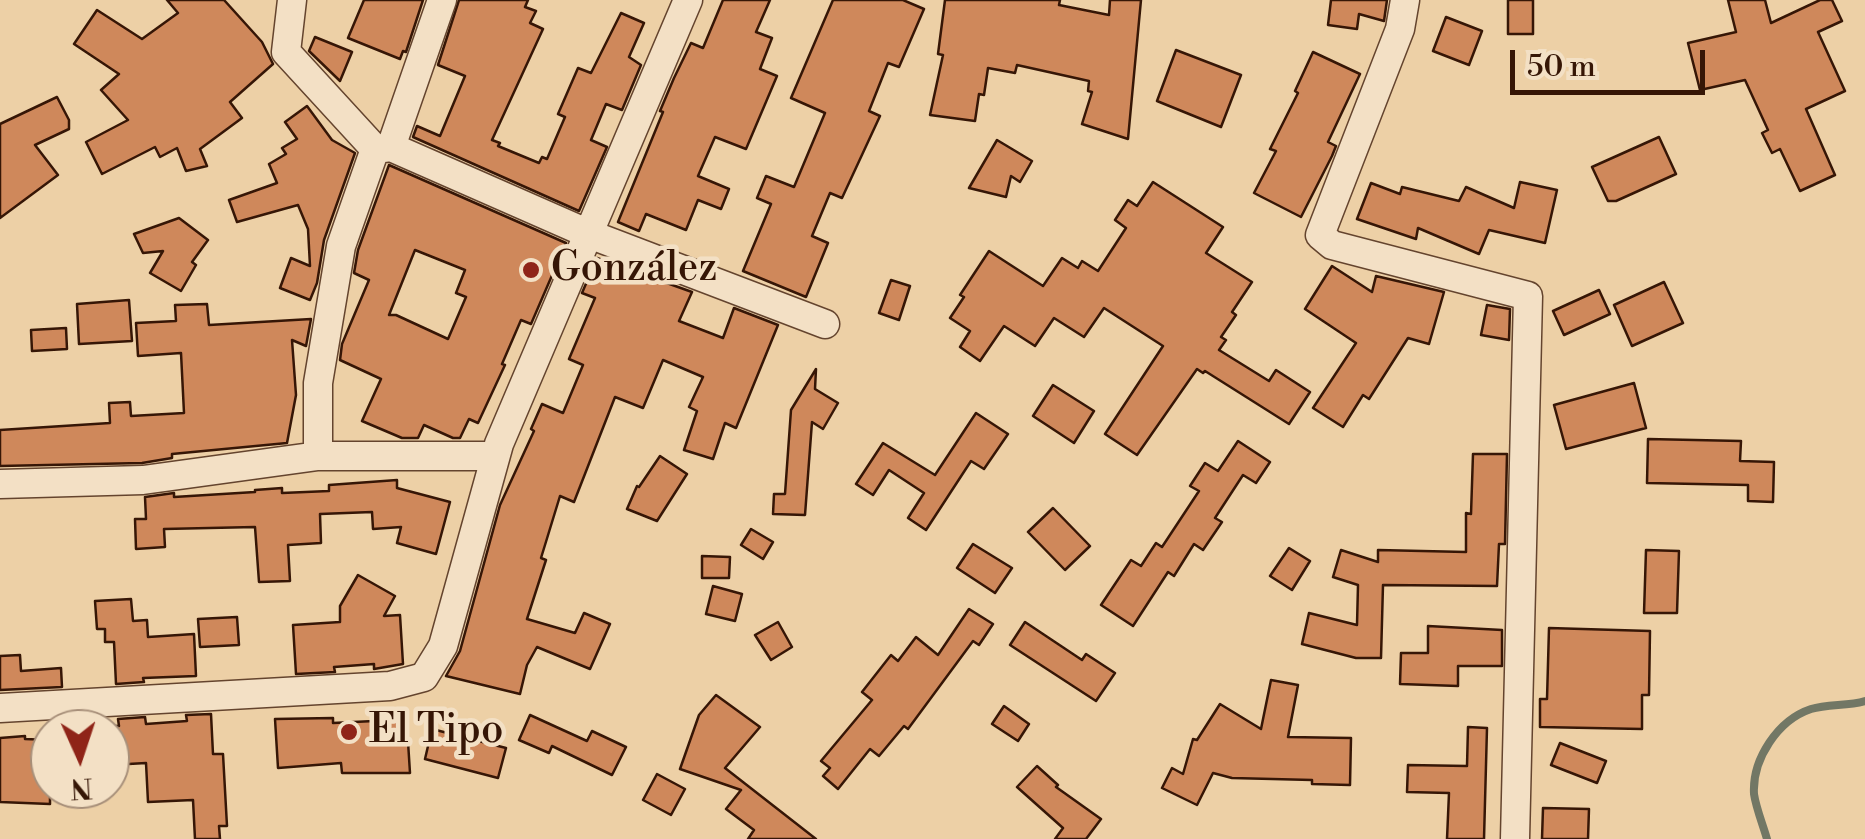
<!DOCTYPE html>
<meta charset="utf-8">
<style>
body{margin:0}
#map{position:relative;width:1865px;height:839px;overflow:hidden;background:#edd0a6;font-family:"Libre Bodoni",serif}
canvas{display:block}
.north{position:absolute;left:30px;top:709px;width:100px;height:100px;box-sizing:border-box;background:#f3e0c5;border:2px solid #a78f79;border-radius:50%;rotate:177deg;font-size:28px;font-weight:700;line-height:40px;text-align:center;color:#361606}
.north::after{content:'';display:block;margin:auto;width:35px;height:45px;background:#8f2418;clip-path:polygon(50% 0,100% 100%,50% 72%,0 100%)}
.scale{position:absolute;left:1510px;top:50px;width:195px;height:45px;box-sizing:border-box;border:5px solid #361606;border-top:0;padding-left:12px;font-size:30px;line-height:35px;white-space:nowrap;color:#361606;-webkit-text-stroke:8px #f3e0c5;paint-order:stroke}
</style>
<div id="map">
<canvas width="1865" height="839"></canvas>
<div class="north">N</div>
<div class="scale">50 m</div>
</div>
<script>
const context = document.querySelector('canvas').getContext('2d');
context.lineJoin = 'round';
function stroke(path, color, width, dash) { context.strokeStyle = color; context.lineWidth = width; context.lineCap = dash ? 'butt' : 'round'; context.setLineDash(dash || []); context.stroke(path); }
function paint(path, color) { context.fillStyle = color; context.fill(path, 'evenodd'); }
function label(font, color, halo, rows, align = 'center') {
  context.font = font + ' "Libre Bodoni",serif'; context.lineWidth = 9; context.setLineDash([]); context.textBaseline = 'middle'; context.strokeStyle = halo; context.fillStyle = color; for (const [text, x, y, turn = 0] of rows) {
    context.save(); context.translate(x, y); context.rotate((+turn || 0) * Math.PI / 180); context.textAlign = isNaN(turn) ? turn : align; if (halo) context.strokeText(text, 0, 0); context.fillText(text, 0, 0); context.restore();
  }
}
const stream = new Path2D(`
 M1767 839C1763 825 1756 808 1754 794 1752 759 1778 720 1811 709 1828 704 1848 706 1865 701`);
const building = new Path2D(`
 M167 0H224L262 42 273 64 230 102 242 118 200 149 207 166 186 171 177 148 160 157 155 147 102 174 86 142 128 120 101 90 119 74 74 44 97 10 142 39 178 13Z
 M364 0H423L406 52 403 51 400 59 348 38Z
 M459 0H528L525 7 536 11 530 23 543 29 492 140 500 143 498 146 539 163 542 157 547 159 565 117 558 114 578 68 591 73 621 13 644 23 629 57 641 65 622 110 606 104 591 140 607 147 579 211 413 137 417 126 440 136 465 76 438 65Z
 M723 0H770L756 32 772 38 760 69 777 76 746 149 715 137 698 176 729 189 721 209 698 200 686 230 646 214 639 231 618 222 663 112 660 111 674 78 691 43 703 48Z
 M833 0H903L924 9 899 67 888 63 869 111 880 116 842 198 830 193 812 236 828 243 806 297 743 271 771 204 757 198 766 176 794 187 825 113 791 98Z
 M945 0H1060L1059 5 1109 15 1110 0H1141L1128 139 1082 124 1092 92 1088 91 1089 81 1017 65 1015 73 988 68 984 95 979 94 975 121 930 115 943 55 938 54Z
 M1331 0H1387L1384 21 1359 14 1357 29 1328 25Z
 M1508 0H1533V34H1508Z
 M1728 0H1765L1771 23 1820 0H1832L1842 21 1818 32 1845 91 1806 109 1835 175 1800 191 1780 149 1772 153 1762 133 1768 130 1745 80 1700 90 1688 43 1736 32Z
 M1446 17 1482 31 1469 65 1433 51Z
 M315 37 352 52 340 81 309 51Z
 M1176 50 1241 75 1221 127 1157 101Z
 M1313 52 1360 74 1328 142 1336 146 1332 156 1301 217 1254 193 1276 151 1270 149 1298 93 1295 91Z
 M57 97 69 120V129L35 145 58 175 0 218V124Z
 M307 106 332 140 355 153 324 240 317 283 310 300 280 288 291 258 310 266 308 229 298 205 237 222 229 200 277 183 269 164 286 154 282 148 297 139 285 122Z
 M1659 137 1676 174 1616 201H1608L1592 167Z
 M997 140 1032 161 1020 182 1011 176 1006 197 969 188Z
 M389 165 566 243 531 324 521 320 502 364 505 365 478 423 469 419 460 438H453L424 425 418 438H402L362 421 381 379 340 360 342 344 369 280 354 273 358 250ZM415 250 465 270 456 293 466 297 448 339 396 315H389Z
 M1153 182 1223 227 1206 253 1252 282 1232 312 1236 315 1221 337 1226 340 1219 350 1269 381 1276 370 1310 392 1289 424 1205 371 1203 373 1197 369 1137 455 1105 434 1163 346 1104 308 1084 337 1054 318 1035 346 1004 326 980 361 960 347 970 331 950 318 964 297 960 295 989 251 1043 286 1062 258 1078 268 1082 261 1098 271 1126 228 1115 220 1128 200 1137 206Z
 M1520 182 1557 190 1545 243 1489 230 1479 254 1418 228 1416 239 1357 219 1371 183 1400 194 1402 187 1459 201 1466 187 1514 208Z
 M179 218 208 240 192 262 196 265 181 291 150 273 163 251 143 253 134 234Z
 M597 258 692 292 679 321 723 338 734 308 778 325 736 428 725 423 713 459 684 450 697 411 689 407 703 377 663 360 643 408 615 397 574 502 560 496 541 558 546 560 527 619 575 633 584 613 610 624 590 669 537 647 527 665 520 694 446 676 460 651 500 505 534 431 531 429 542 404 563 413 583 365 569 359 595 298 582 293Z
 M1332 266 1372 292 1376 276 1444 292 1429 344 1408 338 1369 399 1363 395 1343 427 1313 408 1356 343 1305 309Z
 M891 280 910 286 899 320 879 313Z
 M1664 282 1683 323 1632 346 1614 305Z
 M1599 290 1610 314 1564 335 1553 311Z
 M129 300 132 341 79 344 77 304Z
 M207 304 209 325 311 319 306 346 292 340 296 395 287 443 172 454V458L142 463 0 466V430L110 423 109 403 130 402 131 416 184 413 181 353 138 356 136 323 176 321 175 305Z
 M1487 305 1510 309 1509 340 1481 335Z
 M66 328 67 349 32 351 31 330Z
 M816 369 815 389 838 403 823 429 812 422 805 515 773 514 774 494H785L791 410Z
 M1634 383 1646 428 1566 449 1554 405Z
 M1053 385 1094 411 1074 443 1033 416Z
 M976 413 1008 434 984 469 971 461 926 530 908 518 924 493 889 470 873 495 856 484 883 443 935 475Z
 M1648 439 1741 441 1740 461 1774 462 1773 502 1748 501V485L1647 483Z
 M1238 441 1270 462 1256 483 1243 475 1215 518 1222 522 1203 550 1194 544 1174 576 1168 572 1133 626 1101 605 1131 560 1141 566 1156 543 1162 547 1199 491 1190 486 1205 463 1218 471Z
 M1473 454H1507L1505 544H1499L1497 586 1383 585 1381 658H1356L1302 644 1309 613 1357 625 1358 585 1333 577 1341 550 1378 562V550L1466 552V513L1471 514Z
 M660 456 687 474 657 521 627 509 637 486 639 487Z
 M397 480V488L450 502 436 554 397 543 401 527 373 529 372 512 320 514 321 543 288 545 290 581 259 582 255 527 164 529 165 547 136 549 135 519H146L145 497 174 493V497L255 492V490L282 488V493L329 491V485Z
 M1053 508 1090 546 1065 570 1028 532Z
 M751 529 773 542 763 559 741 545Z
 M973 544 1012 568 995 593 957 568Z
 M1289 548 1310 561 1292 590 1270 576Z
 M1646 550 1679 551 1677 613H1644Z
 M702 556 730 557 729 578H702Z
 M358 575 395 596 384 616 400 615 403 664 374 669V664L334 667 335 672 296 674 293 625 340 622V606Z
 M713 586 742 594 735 621 706 614Z
 M131 599 133 621 147 620 148 637 194 634 196 676 143 678 144 682 116 684 114 642H105V629H97L95 601Z
 M969 609 993 624 979 645 973 641 908 729 904 726 879 756 870 749 838 789 823 776 830 768 821 761 872 700 862 692 891 655 898 661 916 637 938 655Z
 M237 617 239 645 200 647 198 619Z
 M778 622 792 647 771 660 755 635Z
 M1025 622 1082 660 1086 654 1115 673 1096 701 1010 645Z
 M1428 626 1502 630V666H1458V686L1400 684 1401 653H1428Z
 M1549 628 1650 631 1649 695H1642V729L1540 727V699H1547Z
 M20 655 21 671 61 668 62 687 0 690V656Z
 M1271 680 1298 685 1288 737 1351 738 1350 785 1312 784V780L1232 778 1213 773 1197 805 1162 788 1172 768 1183 774 1193 739 1197 740 1220 704 1261 729Z
 M716 695 760 727 725 768 816 839H748L754 830 726 809 741 790 680 769 699 715Z
 M1004 706 1029 724 1018 741 992 724Z
 M406 710 410 773H342L341 763 278 768 275 719 333 718V723L374 721V712Z
 M211 714 213 754H223L227 826H219L220 839H195L193 800 148 802 146 763 111 765 109 726H119L118 719 145 717 146 724 187 721 186 715Z
 M530 715 587 741 592 731 626 747 612 775 552 746 549 753 519 740Z
 M1468 727 1487 728 1484 839H1447L1449 793 1407 792 1408 765 1467 766Z
 M432 729 506 748 498 778 425 759Z
 M25 736V739L50 740V804L0 802V738Z
 M1560 743 1606 761 1597 783 1551 765Z
 M1037 766 1058 785 1056 787 1101 819 1086 839H1055L1063 828 1017 787Z
 M657 774 685 789 671 815 643 800Z
 M1543 808 1589 809 1588 839H1542Z`);
const minor = new Path2D(`
 M292 0 286 52 375 149
 M442 0 391 147 375 149 341 246 318 383V456H495
 M1405 0 1400 29 1320 235 1332 245 1528 296 1515 839
 M391 147 589 234 825 324
 M0 484 143 480 318 456
 M0 708 390 686 424 677 443 646 499 444 688 0`);
const markers = [
 [531,270,10,"#8f2418"],
 [349,732,10,"#8f2418"]
];
const poiNames = [
 ["González",551,270],
 ["El Tipo",369,732]
];
stroke(stream, '#727765', 8);
paint(building, '#cf885b');
stroke(building, '#361606', 2.5);
stroke(minor, '#64442e', 31);
stroke(minor, '#f3e0c5', 28);
for (const [x, y, r, color] of markers) { const dot = new Path2D(); dot.arc(x, y, r, 0, 2 * Math.PI); context.fillStyle = color; context.fill(dot); stroke(dot, '#f3e0c5', 4); }
label('40px', '#361606', '#f3e0c5', poiNames, 'left');
</script>
